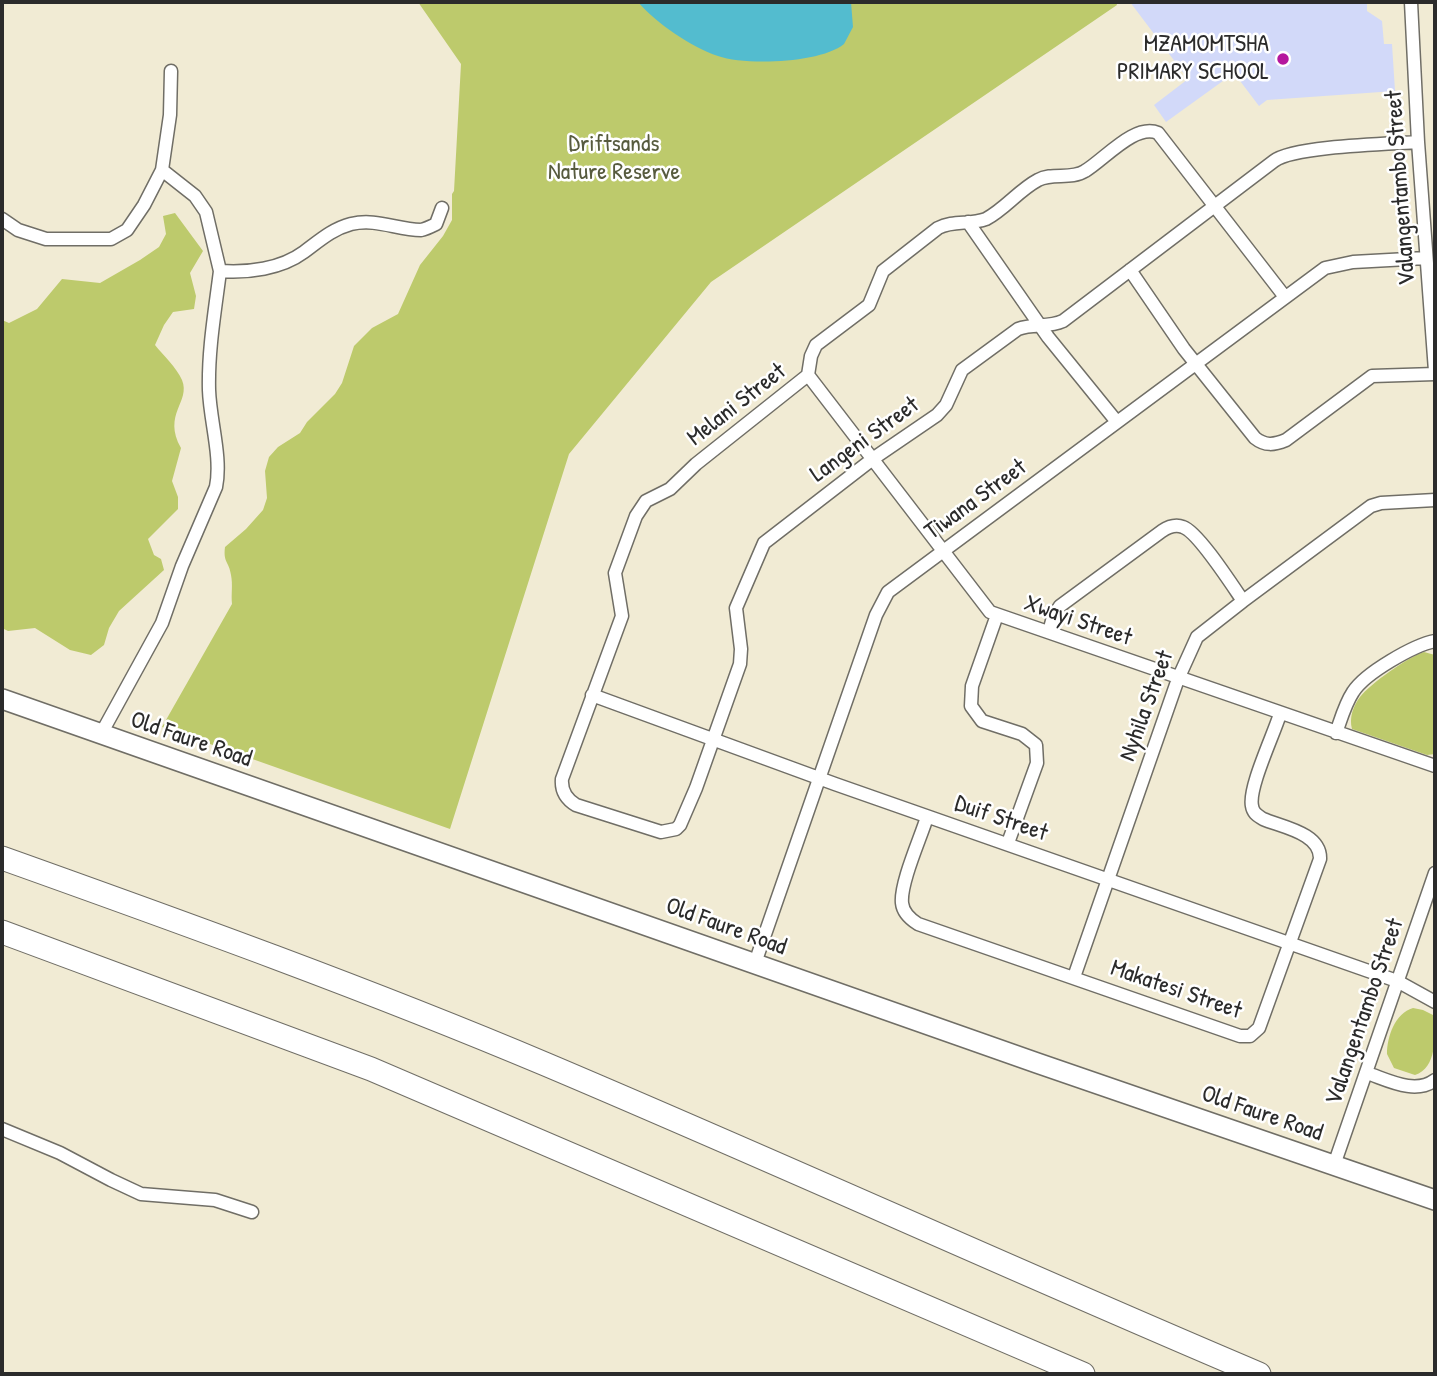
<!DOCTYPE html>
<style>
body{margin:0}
#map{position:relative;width:1437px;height:1376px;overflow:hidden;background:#f1ebd4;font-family:"Patrick Hand",sans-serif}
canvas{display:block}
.frame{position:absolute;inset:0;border:4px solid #2b2b2b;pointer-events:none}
</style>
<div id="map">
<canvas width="1437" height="1376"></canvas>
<div class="frame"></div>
</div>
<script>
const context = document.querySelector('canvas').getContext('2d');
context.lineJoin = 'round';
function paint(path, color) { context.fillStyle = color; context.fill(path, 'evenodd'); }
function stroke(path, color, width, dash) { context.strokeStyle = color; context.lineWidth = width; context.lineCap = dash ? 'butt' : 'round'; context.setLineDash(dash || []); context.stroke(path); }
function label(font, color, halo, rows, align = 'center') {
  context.font = font + ' "Patrick Hand",sans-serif'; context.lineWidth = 5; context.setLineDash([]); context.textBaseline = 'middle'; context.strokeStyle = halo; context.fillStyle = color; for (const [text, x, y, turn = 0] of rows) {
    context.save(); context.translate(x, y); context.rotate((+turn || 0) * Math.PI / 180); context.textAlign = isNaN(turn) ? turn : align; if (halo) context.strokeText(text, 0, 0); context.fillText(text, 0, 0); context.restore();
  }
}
const built = new Path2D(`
 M1130 2H1367V11L1382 21 1384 44H1392L1395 91 1267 100 1259 106 1234 73 1166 122 1154 105 1188 79Z`);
const green = new Path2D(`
 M418 2H1116L1117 5 711 282 569 454 450 829 162 727 232 604C231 594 233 585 231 575 229 561 223 563 225 547L246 529 263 510 267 498 265 471 269 457 278 447 300 433 307 422 335 394 342 383 354 346 372 328 398 314 420 265 443 236 452 220V194L454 191 461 64Z
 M175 213 203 251 190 273 196 296 194 309 173 312 164 325 155 345C163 355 177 368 182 380 191 402 162 414 181 448L172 481 178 497V509L148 539 154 555 161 559 164 570 119 611 109 628 104 645 91 655 70 650 35 628 8 631 2 628V320L9 323 37 309 62 279 100 283 140 260 159 247 166 234 163 216Z
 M1424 652 1435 655V754L1427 755 1352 729C1349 718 1353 706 1360 697 1370 684 1408 657 1424 652Z
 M1413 1008 1423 1010 1435 1016C1435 1037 1437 1068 1415 1075L1394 1068 1387 1054C1387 1037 1395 1013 1413 1008Z`);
const water = new Path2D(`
 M638 2H851L853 27 844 44C821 63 746 66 718 56 691 47 656 23 638 2Z`);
const street = new Path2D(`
 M1411 2 1418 142 1435 371
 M162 170 195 196 206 212 220 271C248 273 281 269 304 252 319 241 332 229 351 224 377 218 397 230 421 230 426 229 432 226 436 224L442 208
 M2 219 18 230 46 239H111L127 230 144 205 162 170 170 115 171 71
 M968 222 1048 337 1117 422
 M1130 270 1184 349 1255 438C1265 446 1274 445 1286 440L1372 376 1435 374
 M1285 297 1158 133C1135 123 1105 159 1085 171 1071 180 1052 172 1038 180 1019 190 1005 209 986 219 970 225 953 220 938 228L883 271 869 305 816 345 811 356 808 375 696 464 670 489 646 501 636 516 615 573 622 616 562 779C561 791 566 799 576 805L661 832 676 829 680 825 696 788 740 664 741 649 736 608 764 543 874 458 937 415 946 405 962 370 1018 329C1033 323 1048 328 1063 321L1274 161C1294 146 1388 144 1418 142
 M808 375 990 612 1435 766
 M997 615 972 686 971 706 982 721 1022 734 1036 745 1037 763 1008 843
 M1049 632 1053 617 1060 606 1162 531C1168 527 1175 524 1183 527 1198 532 1232 585 1243 601
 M592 695 835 784 1397 981 1435 1002
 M1336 733C1341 719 1345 704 1353 692 1365 673 1414 645 1435 641
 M101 734 162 623 182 566 216 487C222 457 210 421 209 390 208 350 215 311 220 271
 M927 817C921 837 900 883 902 903 903 913 910 919 918 924L1240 1036H1250L1259 1028 1320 859C1321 833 1282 827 1263 819 1257 815 1253 813 1252 806 1248 788 1274 734 1280 714
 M755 963 876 615 888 592 1325 268 1353 262 1426 258
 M1074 977 1178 679 1197 637 1243 601 1371 506 1381 503 1435 500
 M1367 1073C1388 1080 1415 1095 1435 1080
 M2 1129 60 1153 111 1180 141 1194 215 1200 252 1212
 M1334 1165 1435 873`);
const primary = new Path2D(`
 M2 699 1037 1063 1435 1200`);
const highway = new Path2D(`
 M2 858C184 923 367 989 545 1064 784 1165 1020 1273 1259 1374
 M2 932 371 1069 1083 1374`);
const markers = [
 [1283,59,7,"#b5179e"]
];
const poiNames = [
 ["MZAMOMTSHA",1269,45],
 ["PRIMARY SCHOOL",1269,73]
];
const parkNames = [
 ["Driftsands",614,145],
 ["Nature Reserve",614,173]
];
const streetNames = [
 ["Valangentambo Street",1401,188,-94],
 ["Melani Street",737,405,-38],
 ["Langeni Street",865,440,-36],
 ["Tiwana Street",976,500,-36],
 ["Xwayi Street",1078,621,19],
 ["Nyhila Street",1147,706,-70],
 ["Old Faure Road",191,740,19],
 ["Duif Street",1001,819,19],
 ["Old Faure Road",726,927,20],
 ["Makatesi Street",1176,990,19],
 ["Valangentambo Street",1365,1012,-71],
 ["Old Faure Road",1262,1114,19]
];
paint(built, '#d2d9f9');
paint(green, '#bdca6c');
paint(water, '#53bccf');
stroke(street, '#706e66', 15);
stroke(primary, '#706e66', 22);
stroke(highway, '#706e66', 25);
stroke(street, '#fff', 12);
stroke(primary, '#fff', 19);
stroke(highway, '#fff', 23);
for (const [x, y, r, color] of markers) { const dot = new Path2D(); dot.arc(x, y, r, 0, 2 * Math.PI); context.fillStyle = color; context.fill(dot); stroke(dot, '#fff', 2.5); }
label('24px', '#2b2b2b', '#fff', poiNames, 'right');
label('24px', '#575b3e', '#fff', parkNames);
label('24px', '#2b2b2b', '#fff', streetNames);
</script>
